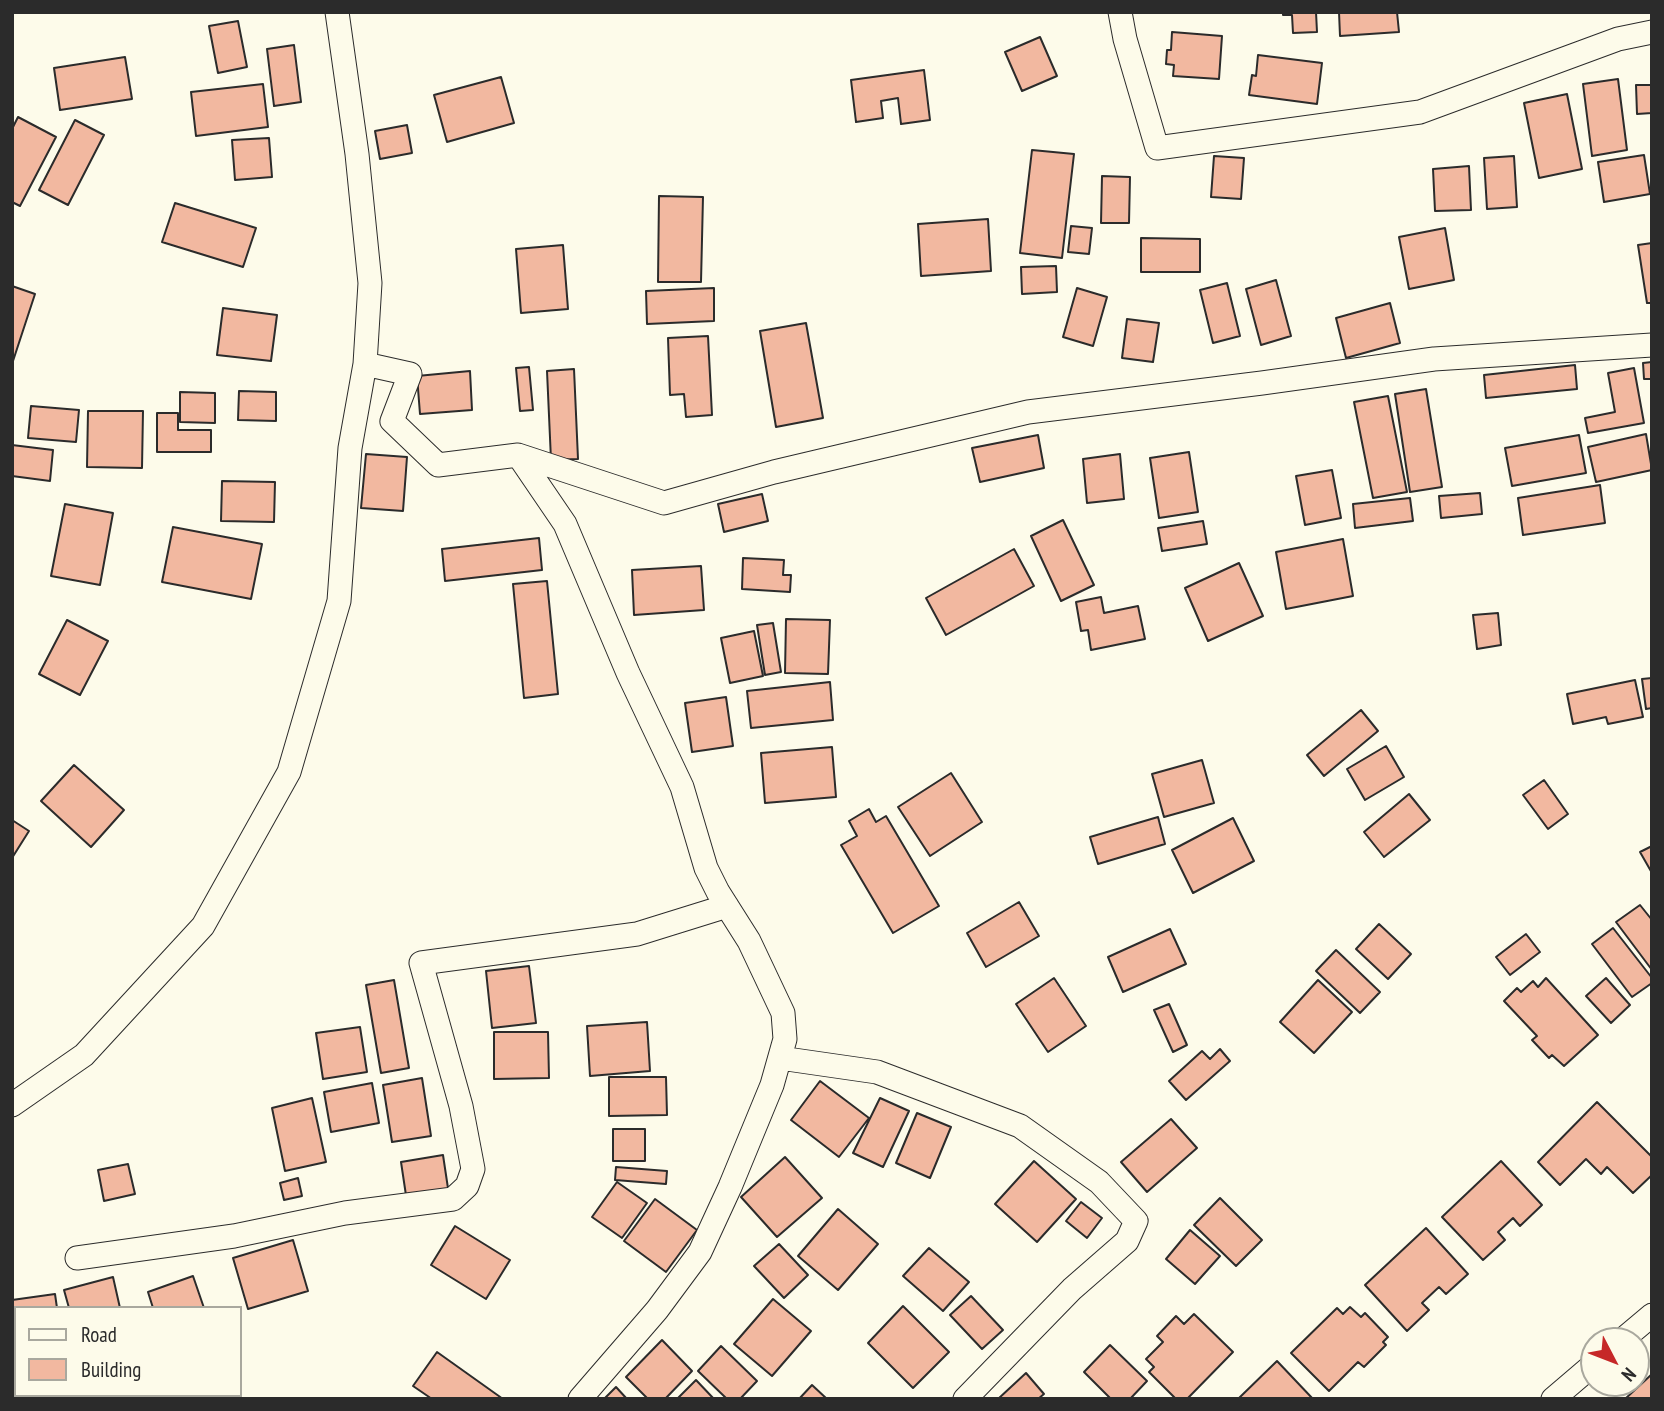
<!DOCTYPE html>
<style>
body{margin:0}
#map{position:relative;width:1664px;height:1411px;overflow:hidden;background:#fdfbea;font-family:"PT Sans Narrow",sans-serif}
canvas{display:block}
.frame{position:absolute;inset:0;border:14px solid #2b2b2b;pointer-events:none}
.legend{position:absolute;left:14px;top:1306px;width:228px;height:91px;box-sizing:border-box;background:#fdfbea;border:2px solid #a9a89e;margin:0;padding:9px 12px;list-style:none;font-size:21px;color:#2b2b2b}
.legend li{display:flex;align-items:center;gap:14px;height:35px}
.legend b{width:35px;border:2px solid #a9a89e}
.north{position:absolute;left:1580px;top:1327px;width:70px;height:70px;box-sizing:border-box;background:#fdfbea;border:2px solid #a9a89e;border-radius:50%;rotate:132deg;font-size:19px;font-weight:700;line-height:28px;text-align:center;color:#2b2b2b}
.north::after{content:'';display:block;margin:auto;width:24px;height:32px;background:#c62828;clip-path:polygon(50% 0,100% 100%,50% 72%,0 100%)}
</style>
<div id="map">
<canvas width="1664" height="1411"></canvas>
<div class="frame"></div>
<ul class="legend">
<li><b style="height:9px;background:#fdfbea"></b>Road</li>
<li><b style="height:19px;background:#f2b8a0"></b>Building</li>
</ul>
<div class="north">N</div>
</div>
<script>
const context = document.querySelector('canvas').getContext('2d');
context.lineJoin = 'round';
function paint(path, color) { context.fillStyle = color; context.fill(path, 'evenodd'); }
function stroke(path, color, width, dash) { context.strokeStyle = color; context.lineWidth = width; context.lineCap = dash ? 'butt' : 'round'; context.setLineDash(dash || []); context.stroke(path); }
const building = new Path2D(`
 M1283 12H1316L1317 32 1293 33 1292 15H1283Z
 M1339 12H1397L1399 32 1340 36Z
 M238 21 247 67 218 73 209 26Z
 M1172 32 1222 36 1219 79 1173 76 1174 65 1166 64 1167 50H1171Z
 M1040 37 1057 76 1022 91 1005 52Z
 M294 45 301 102 274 106 267 49Z
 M1258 55 1322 63 1317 104 1249 95 1252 75 1256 76Z
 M125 57 132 99 60 110 54 68Z
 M924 70 930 120 901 124 898 98 881 101 883 118 856 122 851 80Z
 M501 77 514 123 447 142 434 95Z
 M1618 79 1627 150 1592 156 1583 84Z
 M263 84 268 127 196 136 191 92Z
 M1636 85H1652V113L1637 114Z
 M1567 94 1582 169 1539 178 1524 103Z
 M18 117 56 137 20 206 12 202V129Z
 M75 120 104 135 68 205 39 190Z
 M407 125 412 153 380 159 375 131Z
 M269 138 272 177 235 180 232 140Z
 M1032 150 1074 154 1062 258 1020 253Z
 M1644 155 1650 194 1604 202 1598 162Z
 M1214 156 1244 158 1241 199 1211 197Z
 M1514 156 1517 207 1487 209 1484 158Z
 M1469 166 1471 210 1435 211 1433 169Z
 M1102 176 1130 177 1129 223H1101Z
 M659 196 703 197 701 282H658Z
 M175 203 256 228 243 267 162 242Z
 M988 219 991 271 921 276 918 224Z
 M1071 226 1092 228 1089 254 1068 252Z
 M1445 228 1454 280 1409 289 1399 237Z
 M1141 238 1200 239V272H1141Z
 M1652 243V303H1647L1638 245Z
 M563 245 568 309 521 313 516 249Z
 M1056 266 1057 292 1022 294 1021 267Z
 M1276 280 1291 336 1261 345 1246 289Z
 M1227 283 1240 336 1213 343 1200 290Z
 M12 286 35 294 13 361H12Z
 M714 288V321L647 324 646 291Z
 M1077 288 1107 297 1093 346 1063 337Z
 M1390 303 1400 343 1346 358 1336 318Z
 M223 308 277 315 271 361 217 355Z
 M1127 319 1159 323 1153 362 1122 358Z
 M806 323 823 418 776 427 760 331Z
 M708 336 712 415 686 417 684 394 670 395 668 338Z
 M1652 362V379H1644L1643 363Z
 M1575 365 1577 389 1486 398 1484 375Z
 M529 367 533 410 520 411 516 368Z
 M1634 368 1644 423 1588 433 1585 418 1615 412 1608 373Z
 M574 369 578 459 551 460 547 371Z
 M470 371 472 410 420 414 417 376Z
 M1426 389 1442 487 1410 492 1395 394Z
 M239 391 276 392V421L238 420Z
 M180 392 215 393V423L180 422Z
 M1388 396 1407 492 1373 498 1354 402Z
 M31 406 79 410 76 442 28 438Z
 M88 411H143L142 468 87 467Z
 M157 413H178V430H211V452H157Z
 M1646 434 1652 470 1596 482 1588 447Z
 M1038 435 1044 468 980 482 972 448Z
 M1579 435 1586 473 1512 486 1505 448Z
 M12 445 53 450 50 481 12 476Z
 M1189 452 1198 512 1159 518 1150 458Z
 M366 454 407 457 403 511 361 508Z
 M1120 454 1124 499 1087 503 1083 459Z
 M1332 470 1341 518 1305 525 1296 476Z
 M222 481 275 482 274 522 221 521Z
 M1600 485 1605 523 1523 535 1518 498Z
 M1480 493 1482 514 1441 518 1439 496Z
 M762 494 768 521 724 532 718 504Z
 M1410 498 1413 521 1355 528 1353 504Z
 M65 504 113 513 100 585 51 576Z
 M1063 520 1094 585 1061 601 1031 536Z
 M1203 521 1207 544 1162 551 1158 528Z
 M173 527 262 544 251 599 162 582Z
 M539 538 542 570 445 581 442 549Z
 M1343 539 1353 596 1286 609 1276 552Z
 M1014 549 1034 586 946 635 926 598Z
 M743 558 784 560 783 575H791L790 592 742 589Z
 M1239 563 1263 616 1208 641 1185 588Z
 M701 566 704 610 634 615 632 570Z
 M547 581 558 694 524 698 513 584Z
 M1101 597 1104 613 1138 606 1145 639 1091 650 1088 630 1081 631 1076 602Z
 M1498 613 1501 645 1477 649 1473 615Z
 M786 619 830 620 828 674 785 673Z
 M67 620 108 641 80 695 39 674Z
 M773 623 781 672 765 675 757 625Z
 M754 631 763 676 730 683 721 638Z
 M1652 678V708L1646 709 1642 679Z
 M1635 680 1643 717 1608 724 1606 717 1573 724 1567 694Z
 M830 682 833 720 751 728 747 691Z
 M726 697 733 746 692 752 685 703Z
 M1361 710 1378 731 1324 776 1307 755Z
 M1386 746 1404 777 1365 800 1347 769Z
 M832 747 836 797 765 803 761 753Z
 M1202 760 1214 803 1164 817 1152 774Z
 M74 765 124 810 91 847 41 801Z
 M951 773 982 822 930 856 898 807Z
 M1544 780 1568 814 1548 829 1523 795Z
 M1409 794 1430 820 1384 857 1364 832Z
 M869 809 876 822 886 816 939 906 893 933 841 845 857 836 849 821Z
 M1158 817 1165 844 1098 864 1090 837Z
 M1233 818 1254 861 1193 893 1172 850Z
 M12 820 29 831 12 858Z
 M1652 846V873L1640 852Z
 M1019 902 1039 936 986 967 967 933Z
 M1640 905 1652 920V970L1616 922Z
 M1379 924 1411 954 1388 979 1356 949Z
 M1613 928 1652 978V983L1632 997 1592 944Z
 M1170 929 1186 964 1123 992 1108 957Z
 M1526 934 1540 952 1510 975 1496 957Z
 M1336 950 1380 992 1360 1013 1316 971Z
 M529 966 536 1023 492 1028 486 971Z
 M1054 978 1086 1026 1048 1052 1016 1004Z
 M1546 978 1598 1035 1564 1066 1552 1055 1549 1058 1532 1040 1537 1036 1504 1001 1517 988 1521 992 1533 981 1538 987Z
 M1606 978 1630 1005 1611 1023 1586 996Z
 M394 980 409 1068 381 1073 366 985Z
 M1318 980 1352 1012 1314 1053 1280 1022Z
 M1169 1004 1187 1045 1173 1052 1154 1010Z
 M647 1022 650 1071 590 1076 587 1026Z
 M360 1027 367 1072 323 1079 316 1033Z
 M494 1032H548L549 1078 494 1079Z
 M1220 1049 1230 1061 1186 1100 1169 1081 1202 1051 1210 1059Z
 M609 1077H666L667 1115 609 1116Z
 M422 1078 431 1136 392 1142 383 1085Z
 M820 1081 869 1118 839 1157 791 1120Z
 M372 1083 379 1123 331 1132 324 1092Z
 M312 1098 326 1162 285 1171 272 1108Z
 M880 1098 909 1111 883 1167 853 1153Z
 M1597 1102 1652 1157V1175L1633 1193 1607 1167 1601 1174 1586 1159 1560 1185 1538 1162Z
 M917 1113 951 1127 930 1178 896 1163Z
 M1171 1119 1197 1148 1147 1192 1121 1162Z
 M613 1129H645V1161H613Z
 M443 1155 449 1195 407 1202 401 1162Z
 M785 1157 822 1198 777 1237 741 1197Z
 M1034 1161 1076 1199 1037 1242 995 1204Z
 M1501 1161 1542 1205 1520 1226 1513 1218 1498 1232 1505 1240 1483 1260 1442 1217Z
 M128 1164 135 1194 104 1201 98 1170Z
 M616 1167 667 1171 666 1184 615 1180Z
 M298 1178 302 1196 284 1200 280 1183Z
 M617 1182 647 1203 622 1238 592 1217Z
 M1220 1198 1262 1240 1236 1266 1194 1225Z
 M655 1199 697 1230 666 1272 624 1241Z
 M1081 1202 1102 1218 1087 1238 1066 1221Z
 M838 1209 878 1244 838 1290 798 1256Z
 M455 1226 510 1260 486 1299 431 1265Z
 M1426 1228 1468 1274 1446 1294 1439 1287 1422 1303 1429 1310 1407 1331 1365 1285Z
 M1190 1230 1220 1256 1195 1284 1166 1259Z
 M293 1240 308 1291 248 1309 233 1258Z
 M779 1244 808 1275 784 1298 754 1266Z
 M929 1248 969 1282 943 1311 903 1276Z
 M193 1276 204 1308H153L148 1292Z
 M113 1277 120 1308H69L64 1290Z
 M55 1294 57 1308H16V1345H12V1300Z
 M971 1296 1003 1330 982 1349 950 1315Z
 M773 1299 811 1331 772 1376 734 1344Z
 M903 1306 949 1352 913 1388 868 1343Z
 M1350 1307 1361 1317 1365 1313 1388 1337 1383 1342 1386 1345 1364 1367 1358 1362 1329 1391 1291 1353 1337 1308 1343 1314Z
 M1194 1314 1233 1352 1187 1399H1176L1149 1372 1154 1367 1146 1359 1163 1342 1157 1336 1176 1316 1184 1324Z
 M662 1340 692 1371 665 1399H648L626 1377Z
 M1110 1345 1147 1381 1130 1399H1111L1084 1372Z
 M721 1346 757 1381 740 1399H727L698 1371Z
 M437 1352 503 1399H432L413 1386Z
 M1277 1361 1313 1399H1238Z
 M1026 1373 1044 1394 1038 1399H998Z
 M1652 1374V1399H1625Z
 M696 1380 714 1399H677Z
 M812 1385 827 1399H799Z
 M616 1387 627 1399H604Z
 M27 1395H70L51 1399H27Z`);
const street = new Path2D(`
 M1120 12 1125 39 1157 148 1420 112 1618 39 1652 32
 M365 364 410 374 392 421 438 465 518 455 664 503 774 472 1028 412 1262 383 1434 359 1652 345
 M518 455 565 524 628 673 682 787 706 868 718 892 749 941 783 1013 785 1039 772 1085 730 1187 700 1252 657 1310 580 1399
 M780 1058 877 1072 1020 1126 1099 1182 1136 1221 1127 1241 1072 1289 965 1399
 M12 1105 84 1055 203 926 289 772 339 601 350 448 365 364 370 283 357 154 337 12
 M77 1258 234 1236 345 1213 453 1199 467 1186 473 1169 461 1106 421 963 637 934 727 906
 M1621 1341 1652 1315
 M1553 1399 1594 1364`);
paint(building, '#f2b8a0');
stroke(building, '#2b2b2b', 2);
stroke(street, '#2b2b2b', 25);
stroke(street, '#fdfbea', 23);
</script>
